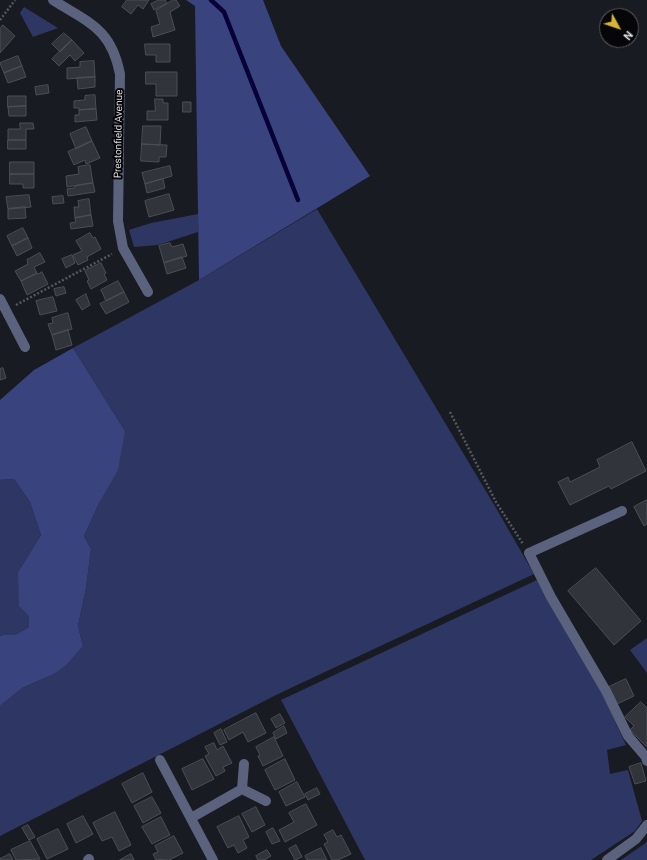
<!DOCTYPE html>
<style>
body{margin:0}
#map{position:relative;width:647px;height:860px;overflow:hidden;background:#191b22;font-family:Roboto,sans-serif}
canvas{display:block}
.north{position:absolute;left:599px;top:8px;width:40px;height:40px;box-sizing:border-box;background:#060609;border:1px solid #5b5c5f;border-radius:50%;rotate:130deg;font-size:11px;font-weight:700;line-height:16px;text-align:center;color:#dbdce1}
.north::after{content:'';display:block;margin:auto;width:14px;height:18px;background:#d6b534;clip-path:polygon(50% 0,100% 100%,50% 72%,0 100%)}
</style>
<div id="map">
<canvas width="647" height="860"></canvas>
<div class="north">N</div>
</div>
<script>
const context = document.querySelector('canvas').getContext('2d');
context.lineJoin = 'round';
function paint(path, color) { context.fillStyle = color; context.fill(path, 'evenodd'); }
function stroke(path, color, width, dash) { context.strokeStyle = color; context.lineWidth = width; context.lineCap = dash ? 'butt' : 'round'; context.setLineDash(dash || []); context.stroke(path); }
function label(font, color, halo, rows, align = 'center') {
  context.font = font + ' Roboto,sans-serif'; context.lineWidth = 4; context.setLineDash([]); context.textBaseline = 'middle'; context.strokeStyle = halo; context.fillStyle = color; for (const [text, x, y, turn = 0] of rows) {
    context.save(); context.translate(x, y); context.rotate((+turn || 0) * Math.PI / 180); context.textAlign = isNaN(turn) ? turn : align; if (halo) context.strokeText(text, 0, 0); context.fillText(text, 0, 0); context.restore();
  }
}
const green = new Path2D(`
 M24 7 58 28 33 37 20 13Z
 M317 209 496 508 534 574 278 694 0 836V706L22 688 52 675 83 646 78 626 86 588 91 549 84 536 99 503 125 431 73 348 199 280Z
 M198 214V232L158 245 134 247 129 230 151 223Z
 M14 479 30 502 41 535 18 572 29 616V627L15 635H3L0 636V480Z
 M537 580 603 695 626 745 607 750 610 774 628 770 642 821 635 831 591 860H365L281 700Z
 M647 638V673L630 650Z
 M647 842V860H621Z`);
const forest = new Path2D(`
 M186 0H263L281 46 370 176 199 280 195 6Z
 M73 348 125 431 118 470 99 503 84 536 91 549 86 588 78 626 83 646 66 665 52 675 22 688 0 706V636L3 635H15L29 627V616L19 606 18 572 41 535 30 502 14 479 0 480V400L34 370Z`);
const stream = new Path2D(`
 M211 0 224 12 298 200`);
const building = new Path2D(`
 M127 0H149L143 9 138 5 131 14 122 7Z
 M159 0H165L167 3 154 10 151 4Z
 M173 0H176L180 6 170 12 175 30 153 37 151 27 160 24 156 11Z
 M3 25 15 36 0 53V29Z
 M64 33 72 40 60 52 52 44Z
 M72 40 84 53 75 61 70 55 59 66 52 59Z
 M145 44H170V62H156V55H146Z
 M18 56 22 66 4 73 0 63Z
 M94 61 95 77 67 79V68L80 67V62Z
 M22 66 26 77 8 83 4 73Z
 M146 72H177V96H156V84H146Z
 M95 77V87L78 89 77 78Z
 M48 85 49 93 36 95 35 87Z
 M95 95 96 109 79 110V108H74V101L85 100V96Z
 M8 96H26V106L8 107Z
 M155 99H163V103H168V120H147V111H155Z
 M183 102H191V112H183Z
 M26 106V116H9L8 107Z
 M96 109 97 120 75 122V115H79V110Z
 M20 123H33L34 129H26V140H8V129H20Z
 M143 126H161L160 145 142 144Z
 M86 127 92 141 76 149 70 134Z
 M8 140H26V149H8Z
 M92 141 100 158 86 164 85 160 74 165 68 152Z
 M142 144 167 145 166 157H159V162L141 161Z
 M10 162H34V174H10Z
 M90 165 93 183 67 187 66 176 79 174 78 167Z
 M170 166 172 176 145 184 142 173Z
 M10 174H34V188H23V184H10Z
 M163 179 165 188 147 193 145 184Z
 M93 183 95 192 68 196 67 189 75 188V186Z
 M169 194 174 210 149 217 145 201Z
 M29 195 31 207 8 209 6 197Z
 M63 196 64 203 53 204 52 197Z
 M89 199 91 215 75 218 74 207H79L78 201Z
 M25 207 26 218 8 219V209Z
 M91 215 93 226 71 229 70 223 76 222 75 218Z
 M23 228 28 238 12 246 7 236Z
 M90 233 93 238 95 237 101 249 87 257 88 260 78 265 73 255 82 251 76 241Z
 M28 238 32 248 17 256 12 246Z
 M170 243 172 247 183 244 187 256 164 263 159 246Z
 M40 253 45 262 34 267 37 273 21 281 15 271 28 264 27 260Z
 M72 255 75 263 66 268 62 259Z
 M182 257 186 268 167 274 164 263Z
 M101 263 106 273 104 274 107 280 91 289 87 281 89 280 85 271Z
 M42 272 48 284 27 295 21 281 37 273 38 274Z
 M118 281 124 292 106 301 101 290Z
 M64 287 66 293 56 296 54 289Z
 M124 292 129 302 106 314 100 304Z
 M86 294 90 305 82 310 76 300Z
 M53 297 57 311 40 315 36 301Z
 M68 313 72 329 52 335 48 324 53 323 52 318Z
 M68 330 72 345 56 350 52 335Z
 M3 368 6 378 0 380V369Z
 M632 442 646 471 611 489 609 486 570 505 558 482 568 477 570 482 600 467 597 460Z
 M647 500V524L644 526 634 507Z
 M596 568 641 621 614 645 568 591Z
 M626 679 634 696 617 704 609 687Z
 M641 702 647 708V747L630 730 634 726 625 717Z
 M256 713 266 733 248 742 243 732 229 740 224 730Z
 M280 714 285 723 276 728 271 719Z
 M284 726 287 733 276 739 273 733Z
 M221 729 227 742 220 745 214 733Z
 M274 737 283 756 263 766 258 756 260 755 256 747Z
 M214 743 217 750 223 746 232 763 223 767 225 771 216 776 205 756 209 754 205 747Z
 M203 759 214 779 192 790 182 769Z
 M285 759 295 780 275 790 265 770Z
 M641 763 646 781 635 784 629 767Z
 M143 773 152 792 132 803 122 784Z
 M297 782 305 797 286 806 279 792Z
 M317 788 320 794 308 800 305 794Z
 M152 797 161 813 143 823 134 806Z
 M306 804 317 825 285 842 279 830 294 822 289 813Z
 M256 807 265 825 252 832 242 814Z
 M115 812 131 845 119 851 112 837 102 841 93 823Z
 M83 816 93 834 76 843 67 824Z
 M239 816 249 837 243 840 247 848 238 853 234 845 228 848 217 827Z
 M161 817 170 835 152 844 142 827Z
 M28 825 35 837 29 840 22 828Z
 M273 828 280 841 272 844 266 832Z
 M58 829 68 849 47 859 37 839Z
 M333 830 337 837 341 835 351 854 338 860H332L324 844 328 842 324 835Z
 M174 836 183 853 169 860H162V859L156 860 153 854 158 852 155 846Z
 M30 841 40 859 16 860 11 850Z
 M296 845 302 857 295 860 289 849Z
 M321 848 327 860H307L305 856Z
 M267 850 271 856 264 860H258L256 856Z
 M10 854 13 860H0V859Z
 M131 854 134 860H120Z`);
const path = new Path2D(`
 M0 20 15 0
 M16 305 112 254
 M450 412 496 502 523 544`);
const minor = new Path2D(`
 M53 0C89 23 111 28 120 74L118 221 123 248 148 292
 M0 299 25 347
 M622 511 529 553 551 597 606 691 628 736 646 757 647 761
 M160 760 213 860
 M242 789 244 764
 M191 818 242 789 266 801
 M88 860 89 859
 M607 860 636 839 647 825`);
const streetNames = [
 ["Prestonfield Avenue",119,134,-89]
];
paint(green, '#2e3663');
paint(forest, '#39437e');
stroke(stream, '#070138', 4.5);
paint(building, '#32343b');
stroke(building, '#4c4e56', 1);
stroke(path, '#56585f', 2.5, [2, 2]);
stroke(minor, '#5b627d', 10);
label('10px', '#dbdce1', '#060609', streetNames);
</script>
